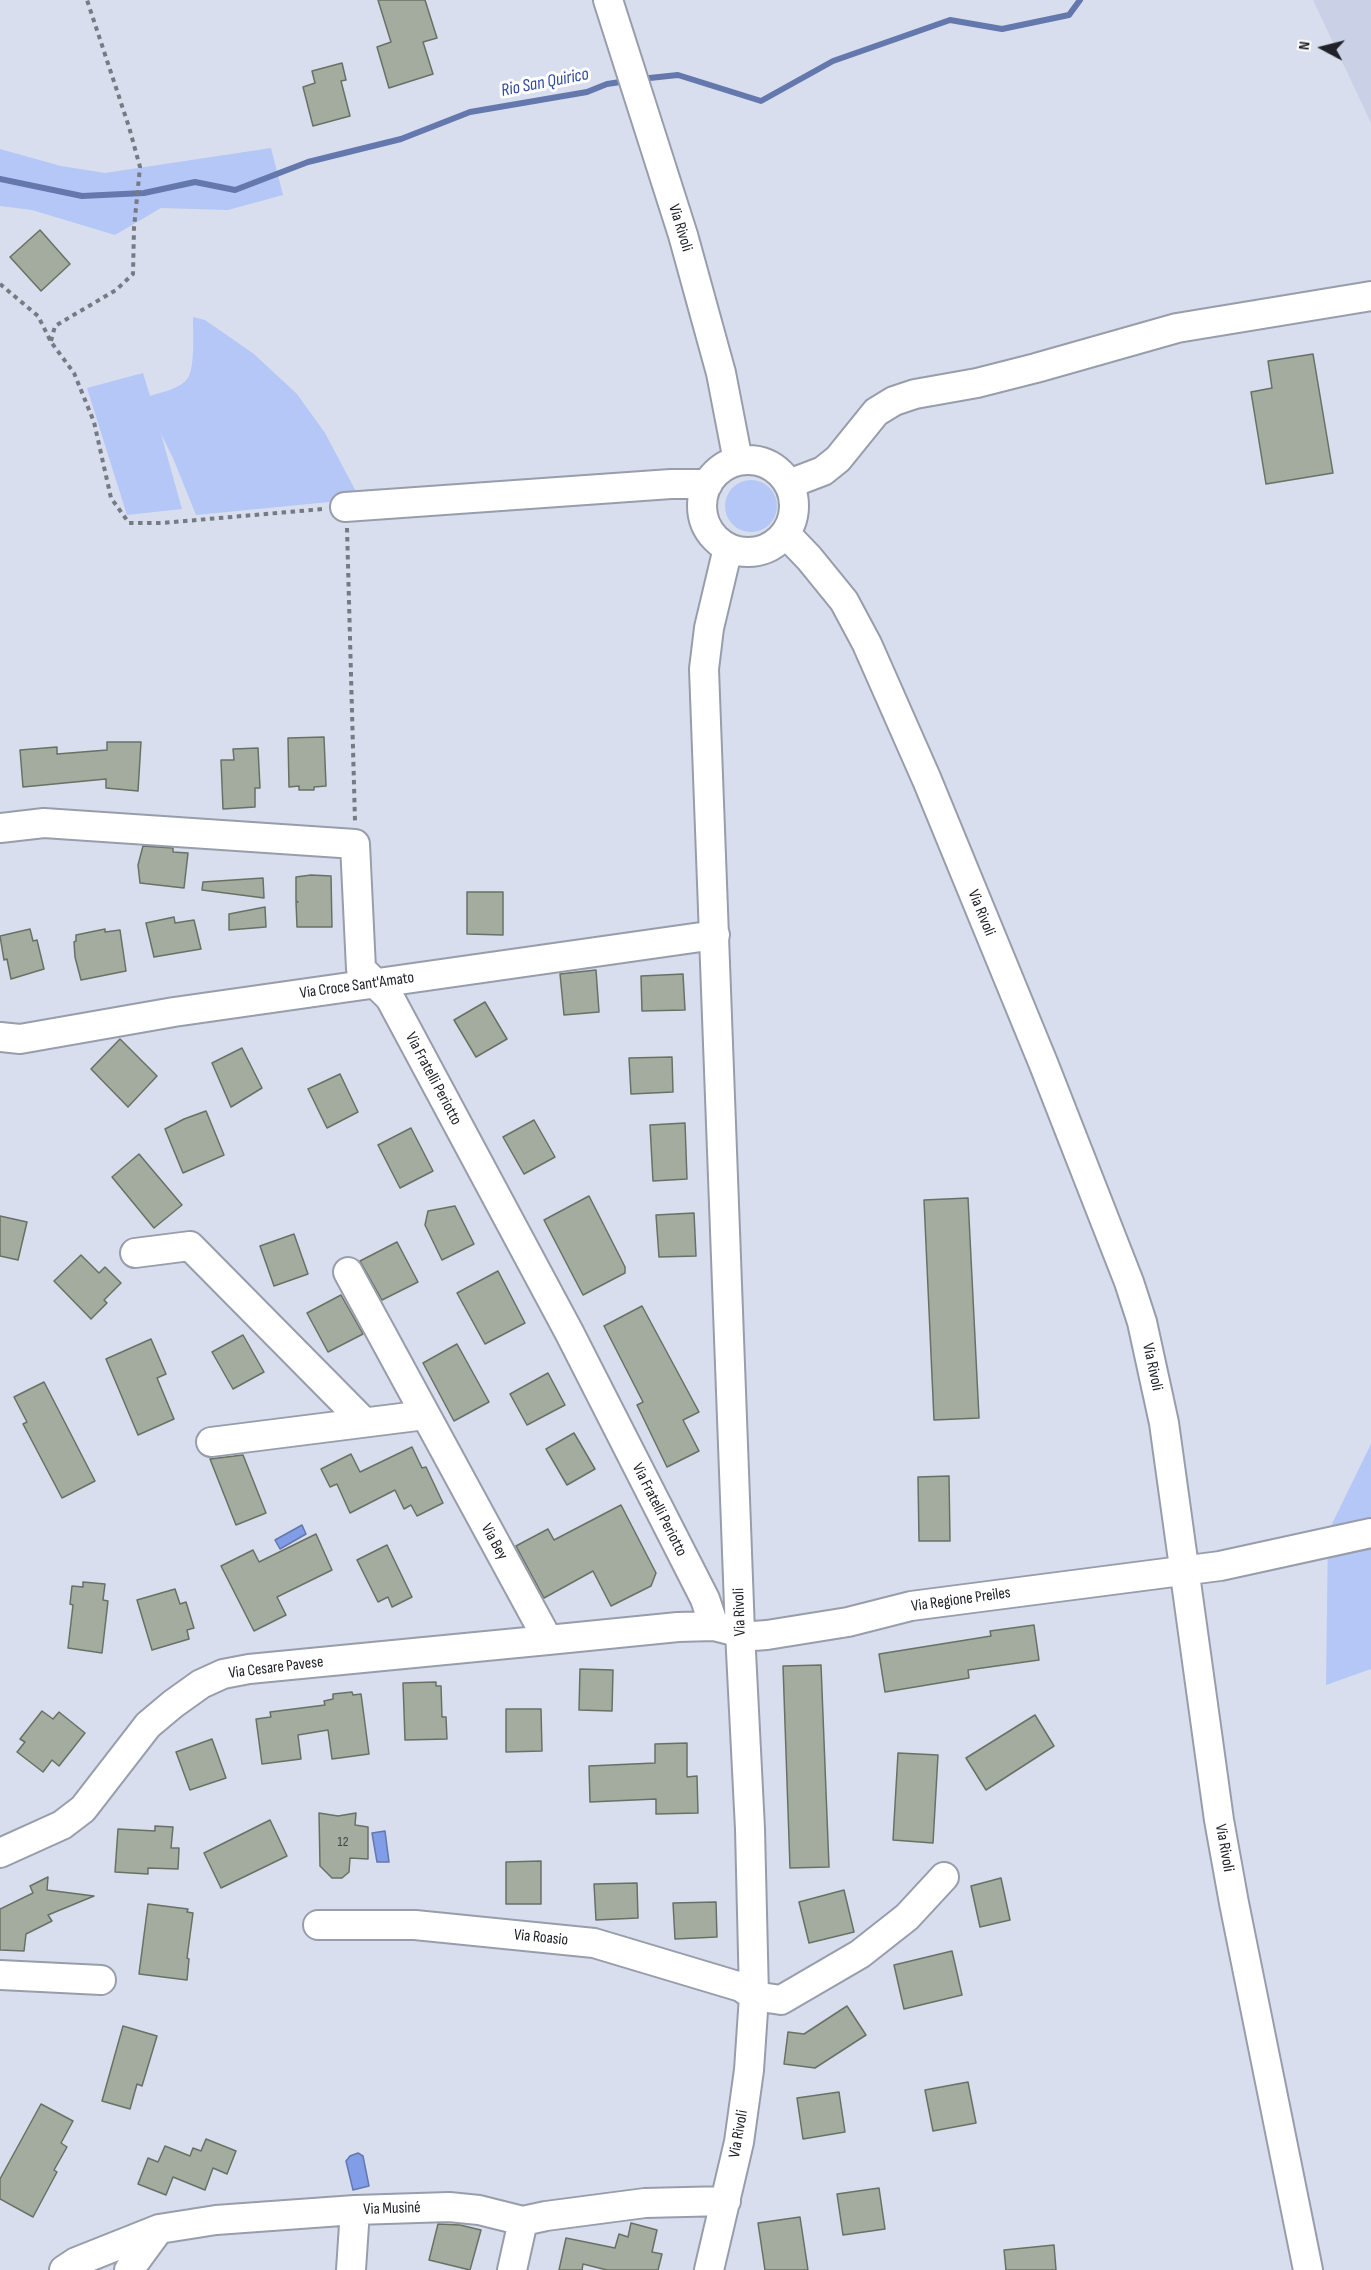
<!DOCTYPE html>
<meta charset="utf-8">
<style>
body{margin:0}
#map{position:relative;width:1371px;height:2270px;overflow:hidden;background:#d8deed;font-family:"Sofia Sans Condensed",sans-serif}
canvas{display:block}
.north{position:absolute;left:1293px;top:18px;width:60px;height:60px;-webkit-text-stroke:4px #fff;paint-order:stroke;rotate:277deg;font-size:16px;font-weight:700;line-height:24px;text-align:center;color:#202227}
.north::after{content:'';display:block;margin:auto;width:21px;height:27px;background:#202227;clip-path:polygon(50% 0,100% 100%,50% 72%,0 100%)}
</style>
<div id="map">
<canvas width="1371" height="2270"></canvas>
<div class="north">N</div>
</div>
<script>
const context = document.querySelector('canvas').getContext('2d');
context.lineJoin = 'round';
function paint(path, color) { context.fillStyle = color; context.fill(path, 'evenodd'); }
function stroke(path, color, width, dash) { context.strokeStyle = color; context.lineWidth = width; context.lineCap = dash ? 'butt' : 'round'; context.setLineDash(dash || []); context.stroke(path); }
function label(font, color, halo, rows, align = 'center') {
  context.font = font + ' "Sofia Sans Condensed",sans-serif'; context.lineWidth = 6; context.setLineDash([]); context.textBaseline = 'middle'; context.strokeStyle = halo; context.fillStyle = color; for (const [text, x, y, turn = 0] of rows) {
    context.save(); context.translate(x, y); context.rotate((+turn || 0) * Math.PI / 180); context.textAlign = isNaN(turn) ? turn : align; if (halo) context.strokeText(text, 0, 0); context.fillText(text, 0, 0); context.restore();
  }
}
const built = new Path2D(`
 M1313 0H1371V123Z`);
const green = new Path2D(`
 M271 148 283 195 228 210 161 208 115 235 32 210 0 206V149L61 166 105 173Z
 M193 317 205 320 254 354 297 394 325 433 360 499 196 515 173 458 161 434 182 509 127 515 87 388 143 373 150 396C162 392 180 389 188 378 195 367 193 331 193 317Z
 M725 506a26 26 0 1 1 52 0a26 26 0 1 1-52 0Z
 M1371 1444V1669L1326 1685 1328 1532Z`);
const water = new Path2D(`
 M302 1525 306 1534 280 1549 275 1540Z
 M385 1831 389 1862H377L372 1833Z
 M358 2153 363 2156 369 2186 353 2190 346 2161 350 2156Z`);
const stream = new Path2D(`
 M640 79 678 75 761 101 833 61 950 20 1002 29 1069 15 1080 0
 M0 179 82 196 144 193 195 182 235 190 308 162 401 139 470 112 587 92 607 84 627 81`);
const building = new Path2D(`
 M378 0H425L437 38 423 42 433 74 389 88 377 47 391 42Z
 M342 63 346 80 341 81 350 116 313 126 303 87 315 83 312 71Z
 M40 230 70 264 41 291 10 257Z
 M1313 354 1333 473 1266 484 1251 392 1272 388 1268 361Z
 M324 737 326 786 314 787V790H299V786L289 787 288 738Z
 M107 742H141L138 791 106 788V779L23 787 20 750 57 747V754L107 750Z
 M258 748 260 788H255V807L223 809 221 760H234L233 749Z
 M143 846 173 848V852L188 853 184 888 140 883 138 865Z
 M311 875 331 876 332 927H297L296 902H298L296 901V877Z
 M263 878 264 898 202 890 203 882Z
 M467 892H503V935L467 934Z
 M265 907 266 927 229 930V914Z
 M174 917 175 923 194 920 201 949 154 957 146 923Z
 M30 929 33 941 37 940 44 969 11 979 7 959 4 960 0 936Z
 M105 929V932L120 930 126 971 81 980 75 957 74 942 76 941V935Z
 M596 970 599 1012 564 1015 560 974Z
 M683 974 685 1010 642 1011 641 976Z
 M485 1002 507 1039 476 1057 454 1020Z
 M120 1039 157 1076 128 1107 91 1069Z
 M242 1048 262 1088 231 1107 212 1063Z
 M672 1057 673 1092 631 1094 629 1058Z
 M340 1074 358 1112 327 1128 308 1089Z
 M206 1111 224 1155 183 1173 165 1129 184 1119Z
 M534 1120 555 1157 524 1174 503 1137Z
 M685 1123 687 1179 653 1181 650 1125Z
 M411 1128 433 1171 400 1188 378 1145Z
 M139 1154 182 1205 154 1228 112 1177Z
 M589 1196 625 1267V1273L583 1295 544 1220Z
 M968 1198 979 1418 934 1420 924 1200Z
 M455 1206 474 1244 442 1260 425 1225 428 1211Z
 M694 1213 696 1256 659 1257 656 1215Z
 M0 1216 27 1222 18 1260 0 1256Z
 M294 1234 308 1274 274 1286 260 1246Z
 M397 1242 418 1282 382 1300 360 1261Z
 M81 1255 99 1273 105 1267 121 1283 104 1300 107 1303 91 1319 54 1281Z
 M498 1271 525 1323 485 1344 457 1293Z
 M341 1295 363 1334 328 1352 307 1313Z
 M642 1306 699 1412 683 1420 699 1451 667 1467 637 1405 643 1402 604 1326Z
 M243 1335 264 1372 233 1389 212 1352Z
 M151 1339 166 1374 157 1378 174 1419 138 1435 106 1359Z
 M457 1344 489 1402 454 1421 423 1363Z
 M548 1373 565 1405 527 1425 510 1394Z
 M44 1382 95 1481 62 1498 23 1424 27 1422 14 1397Z
 M574 1433 595 1469 567 1485 546 1449Z
 M412 1447 422 1468 426 1467 443 1503 417 1516 411 1505 404 1509 395 1490 350 1513 337 1484 330 1487 321 1469 351 1454 360 1472Z
 M243 1455 266 1513 236 1525 210 1459Z
 M949 1476 950 1541H919L918 1477Z
 M621 1505 656 1573 651 1586 611 1606 593 1571 544 1598 516 1546 548 1529 554 1540Z
 M316 1534 332 1570 277 1597 286 1615 254 1631 221 1566 253 1550 259 1562Z
 M387 1545 412 1597 392 1607 388 1597 378 1602 357 1560Z
 M83 1582 105 1584 103 1600 108 1601 102 1653 68 1648 73 1605 70 1604 72 1586 83 1587Z
 M175 1589 180 1604 186 1602 194 1628 187 1630 189 1639 152 1650 137 1600Z
 M1034 1625 1039 1660 968 1670 969 1678 885 1692 879 1654 991 1636 990 1631Z
 M821 1665 829 1867 790 1868 783 1666Z
 M580 1669 613 1670 612 1711 579 1710Z
 M436 1682V1686H441L442 1717H446L447 1739 405 1740 403 1683Z
 M352 1692 353 1695 361 1694 369 1754 332 1759 328 1730 298 1735 301 1759 262 1764 256 1719 271 1717 270 1712 325 1705 324 1701 333 1699V1694Z
 M506 1709H541L542 1751 506 1752Z
 M42 1711 53 1719 59 1712 85 1733 59 1766 52 1760 43 1772 17 1752 25 1742 20 1739Z
 M1035 1715 1054 1746 986 1790 966 1758Z
 M212 1739 226 1778 190 1790 176 1752Z
 M687 1743V1777L697 1776 698 1813 656 1814V1799L590 1802 589 1766 655 1763V1744Z
 M898 1753 938 1755 933 1843 893 1840Z
 M319 1813 338 1816 356 1813 355 1825 368 1827V1859L350 1858 349 1872 342 1878H332L320 1866Z
 M270 1820 287 1856 221 1888 204 1853Z
 M155 1826 173 1827 171 1848H179L178 1869 148 1868V1874L115 1872 118 1829 155 1831Z
 M541 1861V1904H506V1862Z
 M48 1877 47 1890 94 1896 48 1915 52 1921 26 1934 24 1951 0 1950V1909L33 1893 30 1886Z
 M1001 1878 1010 1920 980 1927 971 1886Z
 M637 1883 638 1918 596 1920 594 1884Z
 M844 1890 854 1932 809 1943 799 1902Z
 M716 1902 717 1937 675 1939 673 1903Z
 M148 1904 188 1909 187 1912 193 1913 187 1958 189 1959 187 1980 139 1974Z
 M952 1951 962 1995 904 2009 894 1965Z
 M847 2006 866 2035 815 2068 784 2064 788 2032 804 2034Z
 M123 2026 157 2036 142 2086 137 2084 130 2109 102 2101Z
 M968 2082 976 2123 933 2131 925 2090Z
 M839 2092 845 2132 803 2139 797 2098Z
 M41 2104 73 2121 61 2143 67 2147 54 2170 57 2172 33 2217 0 2199V2179Z
 M206 2139 236 2151 227 2174 213 2168 205 2190 173 2177 166 2195 138 2184 148 2158 158 2162 165 2146 190 2156 193 2148 201 2151Z
 M879 2188 885 2229 843 2235 837 2194Z
 M800 2217 808 2270H765L758 2223Z
 M631 2223 657 2230 652 2252 662 2254 658 2270H607L583 2264 582 2270H559L566 2238 615 2248 619 2234 628 2237Z
 M438 2224 460 2225 481 2230 470 2270 429 2260Z
 M1054 2245 1056 2270H1006L1004 2250Z`);
const path = new Path2D(`
 M0 284 38 316 51 342 74 373 94 422 111 498 129 523H162L323 509
 M51 341 55 326 116 290 133 274 134 228 140 167 129 127 87 0
 M347 528 355 821`);
const minor = new Path2D(`
 M608 0 683 235 721 373 738 461
 M702 506a46 46 0 1 1 92 0a46 46 0 1 1-92 0Z
 M789 484 823 471 838 459 876 412 894 401 915 394 977 383 1036 368 1177 328 1371 296
 M345 507 671 484H708
 M786 534 809 558 844 601 867 644 927 780 1044 1065 1129 1282 1142 1322 1164 1423 1219 1820 1234 1903 1308 2270
 M0 828 44 823 355 844 361 969 390 998 569 1332 705 1599 714 1626
 M0 1037 20 1039 174 1012 715 935
 M135 1253 190 1246 364 1422
 M348 1272 548 1640 678 1627 714 1626 753 1636 767 1635 848 1622 911 1606 1220 1566 1371 1533
 M211 1442 425 1415
 M0 1853 62 1825 83 1809 148 1725 173 1704 201 1684 223 1674 249 1669 548 1640
 M318 1925H415L594 1943 741 1987 754 1996 781 2000 860 1954 907 1917 944 1877
 M0 1975 101 1980
 M64 2270 76 2262 159 2229 216 2220 355 2210 449 2207 479 2210 523 2221 546 2216 645 2203 726 2201
 M129 2270 159 2229
 M351 2270 355 2210
 M512 2270 523 2221
 M709 2270 739 2142 749 2070 754 1996 750 1829 740 1632 704 669 709 628 728 548`);
const numberNames = [
 ["12",343,1842]
];
const streetNames = [
 ["Via Rivoli",680,228,73],
 ["Via Rivoli",981,913,68],
 ["Via Croce Sant'Amato",357,986,-8],
 ["Via Fratelli Periotto",433,1079,62],
 ["Via Rivoli",1152,1367,78],
 ["Via Fratelli Periotto",659,1510,63],
 ["Via Bey",494,1542,61],
 ["Via Regione Preiles",961,1600,-8],
 ["Via Rivoli",740,1612,-92],
 ["Via Cesare Pavese",276,1668,-7],
 ["Via Rivoli",1224,1848,80],
 ["Via Roasio",541,1938,6],
 ["Via Rivoli",739,2134,-80],
 ["Via Musiné",392,2209,-2]
];
const waterNames = [
 ["Rio San Quirico",545,83,-11]
];
paint(built, '#cad1e6');
paint(green, '#b4c7f6');
paint(water, '#819de7');
stroke(water, '#6478ad', 1.5);
stroke(stream, '#6478ad', 6);
paint(building, '#a3ac9f');
stroke(building, '#697165', 1.5);
stroke(minor, '#989dab', 32);
stroke(path, '#767a83', 4, [4.5, 4.5]);
stroke(minor, '#fff', 28);
label('14px', '#414445', null, numberNames);
label('16px', '#202227', '#fff', streetNames);
label('italic 18px', '#2f499f', '#fff', waterNames);
</script>
